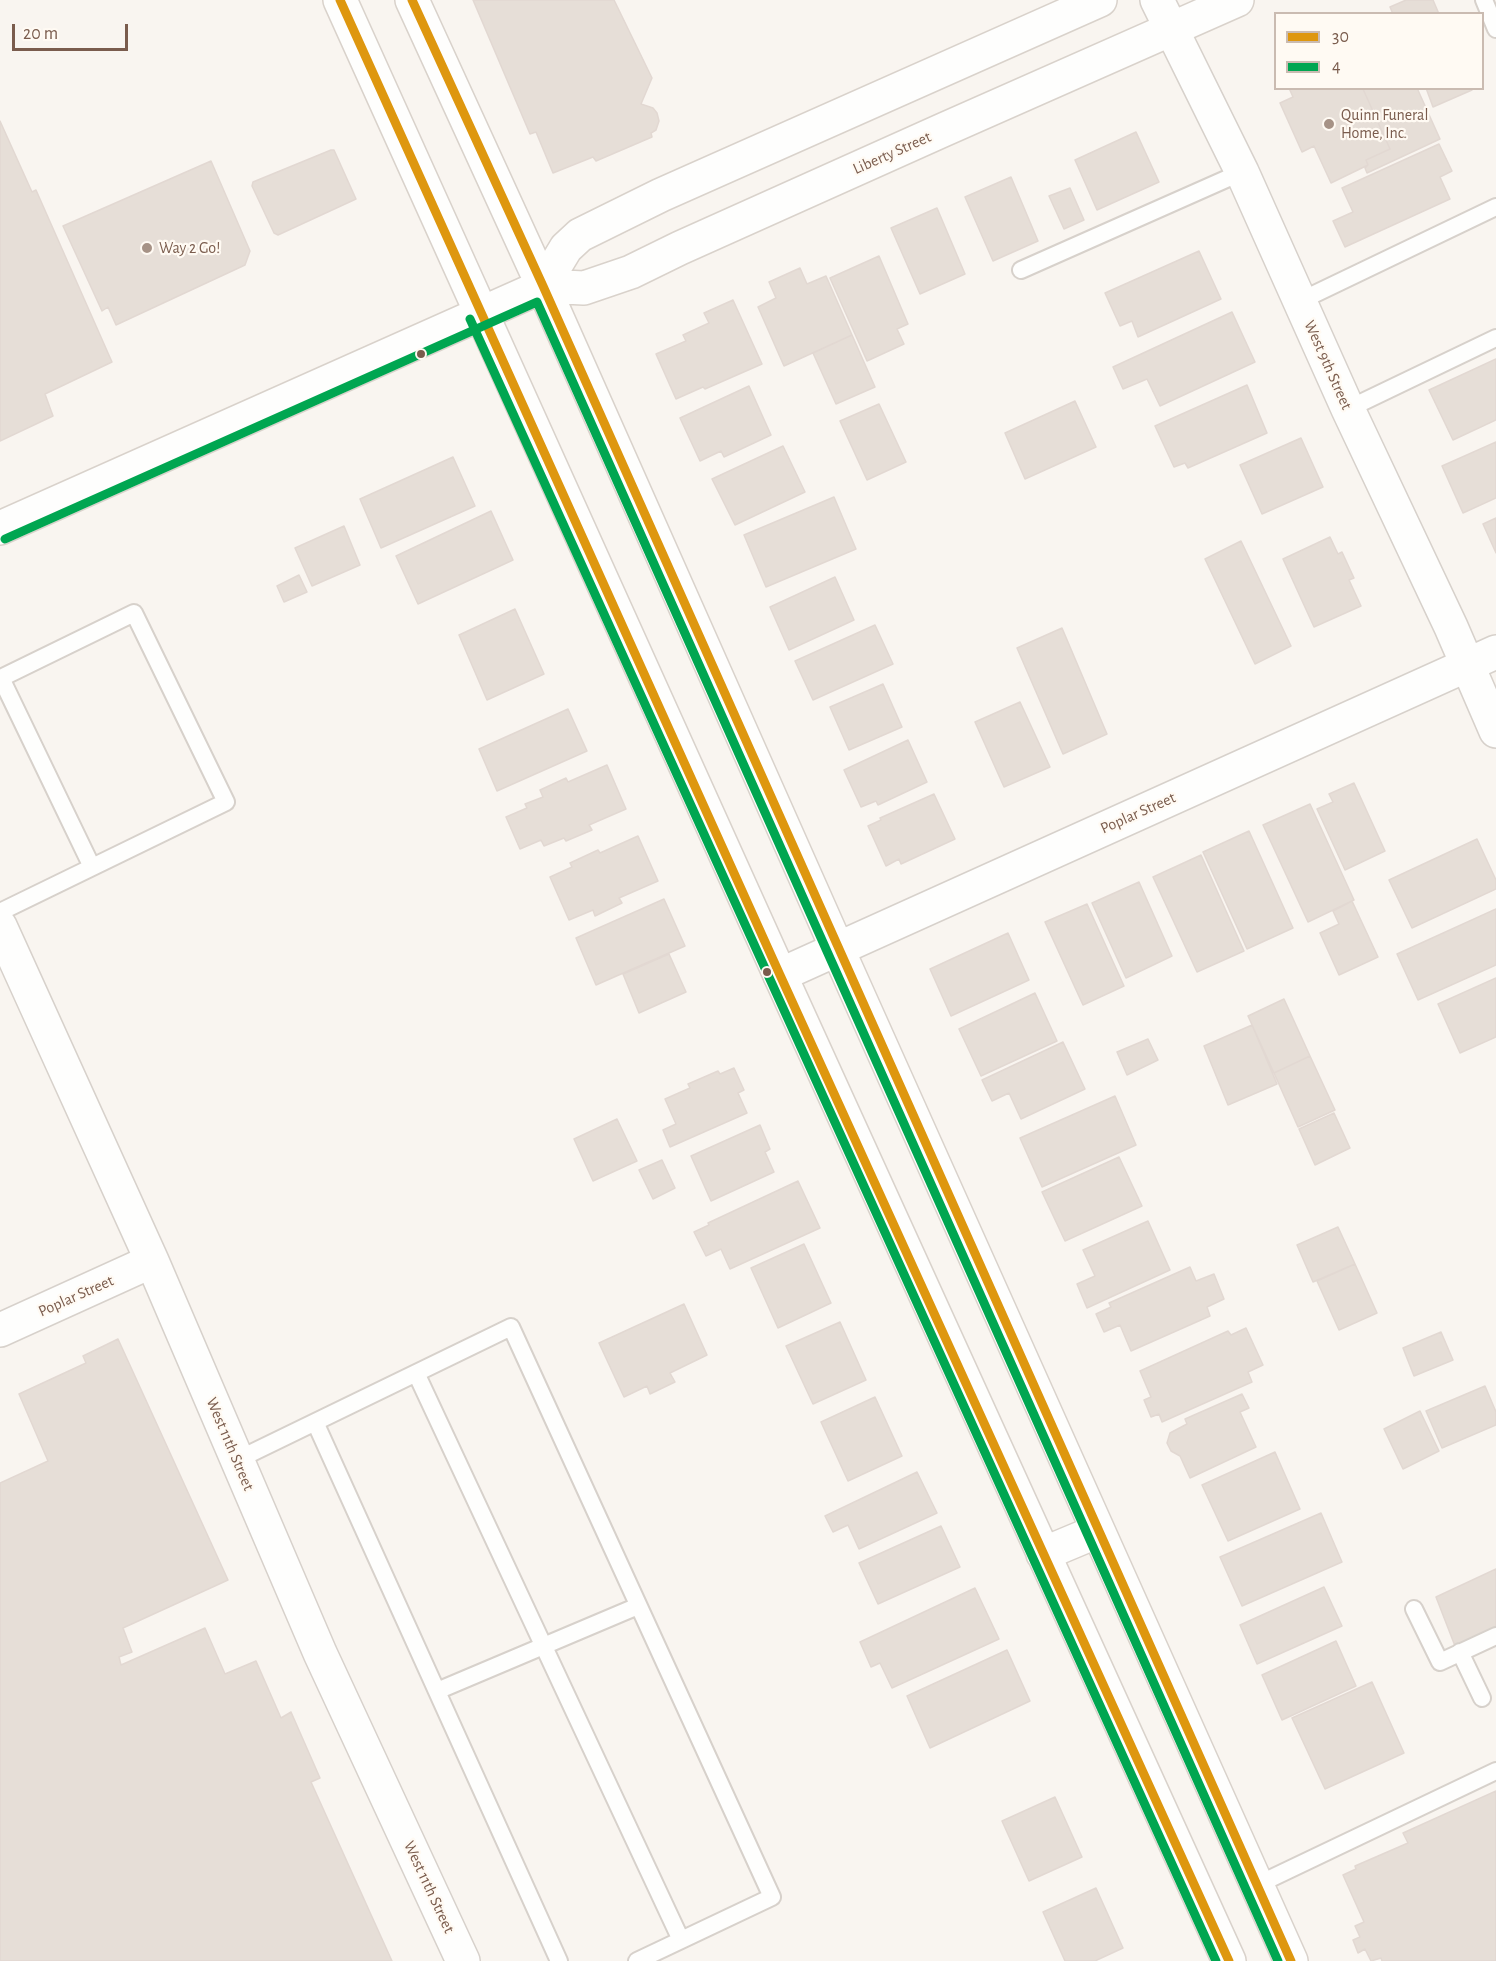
<!DOCTYPE html>
<style>
body{margin:0}
#map{position:relative;width:1496px;height:1961px;overflow:hidden;background:#f9f5f0;font-family:"Alegreya Sans",sans-serif}
canvas{display:block}
.legend{position:absolute;left:1274px;top:12px;width:210px;height:78px;box-sizing:border-box;background:#fffaf3;border:2px solid #cabbb1;margin:0;padding:8px 10px;list-style:none;font-size:18px;color:#7a5c4d}
.legend li{display:flex;align-items:center;gap:12px;height:30px}
.legend b{width:30px;border:2px solid #cabbb1}
.scale{position:absolute;left:12px;top:24px;width:116px;height:27px;box-sizing:border-box;border:3px solid #7a5c4d;border-top:0;padding-left:8px;font-size:18px;line-height:21px;white-space:nowrap;color:#7a5c4d;-webkit-text-stroke:4px #fffaf3;paint-order:stroke}
</style>
<div id="map">
<canvas width="1496" height="1961"></canvas>
<ul class="legend">
<li><b style="height:8px;background:#de970f"></b>30</li>
<li><b style="height:8px;background:#00a651"></b>4</li>
</ul>
<div class="scale">20 m</div>
</div>
<script>
const context = document.querySelector('canvas').getContext('2d');
context.lineJoin = 'round';
function paint(path, color) { context.fillStyle = color; context.fill(path, 'evenodd'); }
function stroke(path, color, width, dash) { context.strokeStyle = color; context.lineWidth = width; context.lineCap = dash ? 'butt' : 'round'; context.setLineDash(dash || []); context.stroke(path); }
function label(font, color, halo, rows, align = 'center') {
  context.font = font + ' "Alegreya Sans",sans-serif'; context.lineWidth = 4.5; context.setLineDash([]); context.textBaseline = 'middle'; context.strokeStyle = halo; context.fillStyle = color; for (const [text, x, y, turn = 0] of rows) {
    context.save(); context.translate(x, y); context.rotate((+turn || 0) * Math.PI / 180); context.textAlign = isNaN(turn) ? turn : align; if (halo) context.strokeText(text, 0, 0); context.fillText(text, 0, 0); context.restore();
  }
}
const building = new Path2D(`
 M473 0H614L652 78 641 104 653 108 657 113 659 121 656 130 651 133 652 137 596 161 593 157 553 173 536 132 530 134Z
 M1406 0H1433L1439 14H1393L1390 7Z
 M1289 88H1364L1363 89 1390 149 1366 160 1368 165 1331 183 1314 146 1302 152 1280 103 1293 97Z
 M1364 88H1417L1440 139 1367 173 1365 168 1368 165 1366 160 1390 149 1363 89Z
 M1426 88H1471L1472 90 1433 107Z
 M0 121 32 192 36 190 112 362 45 394 53 416 0 441Z
 M1136 132 1159 182 1097 210 1075 160Z
 M1439 144 1452 171 1440 177 1450 199 1345 247 1333 221 1353 212 1342 188Z
 M331 150H334L356 199 278 235 274 233 252 186 253 182Z
 M211 161 250 251 245 265 116 325 108 307 102 311 63 226Z
 M1011 177 1038 241 993 261 965 197Z
 M1070 188 1084 220 1064 229 1049 196Z
 M937 208 965 274 920 294 891 228Z
 M1199 251 1221 299 1138 337 1132 321 1120 326 1105 293Z
 M879 256 908 324 897 329 904 344 867 361 830 278Z
 M800 268 807 284 826 276 852 335 784 366 758 307 776 298 769 282Z
 M733 300 762 364 705 389 703 387 676 399 656 354 686 341 683 335 709 323 704 313Z
 M1232 312 1255 362 1160 406 1147 379 1123 389 1113 367Z
 M852 335 875 387 836 404 813 353Z
 M1496 359V420L1453 440 1429 390Z
 M1247 385 1267 433 1188 468 1185 463 1174 467 1155 426Z
 M749 386 771 435 724 457 721 451 700 461 680 418Z
 M1075 401 1096 447 1025 479 1005 433Z
 M879 404 906 462 867 480 840 421Z
 M1301 438 1323 487 1262 514 1240 465Z
 M1496 442V498L1463 513 1442 466Z
 M783 446 805 492 735 525 712 479Z
 M453 457 475 506 381 548 360 499Z
 M834 497 856 549 766 587 744 535Z
 M491 511 513 560 418 604 396 556Z
 M1496 518V553L1483 524Z
 M344 526 360 565 312 586 295 548Z
 M1330 537 1338 554 1342 552 1354 578 1349 580 1361 606 1314 627 1283 559Z
 M1241 541 1291 646 1255 664 1205 559Z
 M299 575 307 592 284 602 277 586Z
 M835 577 854 620 789 650 770 607Z
 M515 609 544 674 487 700 459 635Z
 M875 625 893 664 813 700 795 661Z
 M1062 628 1107 734 1063 754 1017 648Z
 M883 684 902 727 849 750 830 707Z
 M1020 702 1050 767 1004 787 975 722Z
 M568 709 587 751 497 791 479 749Z
 M908 740 927 782 878 805 876 801 861 807 844 770Z
 M607 765 626 809 589 825 592 830 566 841 564 838 544 846 541 840 520 849 506 817 527 808 525 804 543 797 540 790 566 778 568 782Z
 M1354 783 1385 851 1345 870 1317 809 1333 802 1329 794Z
 M934 794 955 839 901 864 899 859 886 866 868 826 881 820 880 818Z
 M1310 804 1354 900 1308 922 1263 825Z
 M1249 831 1293 928 1247 949 1203 852Z
 M638 836 658 881 619 898 622 903 595 916 593 910 569 920 550 877 572 867 570 863 598 850 600 853Z
 M1477 839 1496 880V889L1412 928 1389 880Z
 M1201 855 1244 951 1197 972 1153 877Z
 M1139 882 1172 956 1126 978 1092 903Z
 M664 899 685 946 596 985 576 938Z
 M1352 901 1378 957 1339 975 1320 933 1339 924 1333 911Z
 M1087 904 1124 986 1083 1005 1045 922Z
 M1496 909V965L1418 1000 1397 954Z
 M1008 933 1029 980 951 1016 930 969Z
 M669 954 686 992 639 1013 623 974Z
 M1496 978V1037L1460 1053 1438 1004Z
 M1035 993 1057 1041 981 1076 959 1029Z
 M1284 999 1310 1056 1274 1073 1248 1016Z
 M1252 1025 1277 1084 1228 1105 1204 1046Z
 M1148 1039 1158 1060 1127 1075 1117 1052Z
 M1063 1042 1085 1089 1021 1119 1009 1093 992 1101 982 1080Z
 M1310 1056 1335 1110 1298 1127 1274 1073Z
 M734 1068 744 1090 738 1093 747 1113 670 1147 663 1130 676 1124 665 1099 690 1088 688 1084 718 1071 720 1074Z
 M1115 1096 1136 1145 1042 1187 1020 1138Z
 M1334 1113 1350 1148 1315 1165 1299 1129Z
 M617 1119 637 1161 593 1181 574 1139Z
 M760 1125 770 1149 765 1152 774 1172 711 1201 691 1156Z
 M1119 1157 1142 1206 1065 1241 1042 1192Z
 M662 1160 675 1188 653 1199 639 1170Z
 M798 1181 820 1228 730 1269 721 1249 706 1256 694 1232 709 1225 708 1223Z
 M1148 1221 1170 1270 1087 1308 1077 1284 1095 1276 1083 1250Z
 M1338 1227 1355 1264 1313 1282 1297 1245Z
 M804 1244 831 1303 778 1328 751 1268Z
 M1355 1264 1377 1313 1339 1330 1317 1281Z
 M1190 1267 1196 1281 1214 1274 1224 1299 1207 1307 1210 1316 1131 1351 1120 1325 1104 1332 1096 1314 1111 1307 1109 1303Z
 M684 1304 707 1355 670 1373 675 1382 650 1394 647 1386 624 1397 599 1343Z
 M840 1322 866 1380 813 1404 786 1346Z
 M1246 1328 1263 1365 1248 1372 1252 1382 1162 1422 1159 1414 1151 1417 1144 1400 1151 1397 1140 1371 1228 1331 1231 1335Z
 M1441 1332 1453 1360 1414 1376 1403 1348Z
 M118 1339 228 1580 123 1628 132 1652 119 1657 121 1665 205 1628 225 1674 256 1661 281 1718 291 1712 320 1778 311 1782 392 1961H0V1483L48 1461 19 1394 86 1363 83 1356Z
 M1485 1386 1496 1412V1425L1442 1448 1426 1411Z
 M1242 1394 1249 1408 1240 1412 1256 1447 1190 1478 1180 1456 1171 1451 1167 1443 1170 1433 1187 1424 1185 1419Z
 M875 1397 902 1456 848 1481 821 1422Z
 M1420 1411 1439 1451 1403 1469 1384 1429Z
 M1275 1452 1300 1509 1228 1541 1202 1485Z
 M917 1472 937 1513 859 1549 848 1525 833 1532 825 1516Z
 M1321 1513 1342 1562 1242 1606 1220 1557Z
 M941 1526 960 1567 878 1604 859 1563Z
 M1496 1569V1627L1455 1646 1436 1597Z
 M1324 1587 1342 1626 1257 1664 1240 1625Z
 M975 1588 999 1639 892 1688 880 1663 871 1667 860 1642Z
 M1336 1641 1356 1686 1282 1720 1262 1675Z
 M1007 1650 1030 1701 930 1748 907 1696Z
 M1372 1682 1404 1753 1325 1789 1292 1718Z
 M1496 1791V1961H1382L1381 1958 1371 1961 1365 1949 1358 1953 1353 1940 1360 1937 1355 1926 1364 1922 1343 1875 1356 1869 1355 1866 1408 1843 1403 1833Z
 M1055 1797 1082 1857 1029 1881 1002 1821Z
 M1096 1888 1123 1948 1095 1961H1065L1043 1912Z`);
const lane = new Path2D(`
 M1484 0 1496 29
 M1021 270 1242 172
 M1300 301 1496 207
 M1348 409 1496 338
 M0 912 226 802 134 613 1 678 92 867
 M416 1373 681 1940
 M315 1422 559 1961
 M237 1460 511 1327 772 1897 637 1961
 M1414 1609 1440 1662 1496 1636
 M1460 1652 1482 1698
 M437 1691 638 1606
 M1257 1885 1496 1771`);
const street = new Path2D(`
 M1157 0 1242 172 1348 409 1451 627 1496 731
 M0 926 152 1261 320 1653 463 1961
 M780 975 1496 652
 M0 1330 152 1261`);
const secondary = new Path2D(`
 M340 0 780 975 1229 1961
 M412 0 543 286 837 948 1291 1961
 M543 286 566 248 580 235 661 195 1100 0
 M0 528 543 286 584 288 631 272 680 248 943 130 1237 0
 M1043 1554 1098 1531`);
const bus1 = new Path2D(`
 M340 0 780 975 1229 1961
 M412 0 543 286 1291 1961`);
const bus2 = new Path2D(`
 M470 319 1216 1961
 M5 539 537 302 1278 1961`);
const markers = [
 [1329,124,6,"#a69286"],
 [147,248,6,"#a69286"],
 [421,354,5,"#7a5c4d"],
 [767,972,5,"#7a5c4d"]
];
const poiNames = [
 ["Quinn Funeral",1341,115],
 ["Home, Inc.",1341,133],
 ["Way 2 Go!",159,248]
];
const streetNames = [
 ["Liberty Street",892,153,-24],
 ["West 9th Street",1328,365,66],
 ["Poplar Street",1138,813,-24],
 ["Poplar Street",76,1296,-24],
 ["West 11th Street",230,1444,67],
 ["West 11th Street",429,1887,65]
];
paint(building, '#e6ded7');
stroke(building, '#e2d8d2', 1.5);
stroke(lane, '#d7d1cb', 20);
stroke(street, '#d7d1cb', 36);
stroke(secondary, '#d9d2cb', 36);
stroke(lane, '#fefefd', 16);
stroke(street, '#fefefd', 33);
stroke(secondary, '#fefefd', 33);
stroke(bus1, '#de970f', 9);
stroke(bus2, '#00a651', 9);
for (const [x, y, r, color] of markers) { const dot = new Path2D(); dot.arc(x, y, r, 0, 2 * Math.PI); context.fillStyle = color; context.fill(dot); stroke(dot, '#fffaf3', 2); }
label('16px', '#7a5c4d', '#fffaf3', poiNames, 'left');
label('16px', '#7a5c4d', '#fffaf3', streetNames);
</script>
